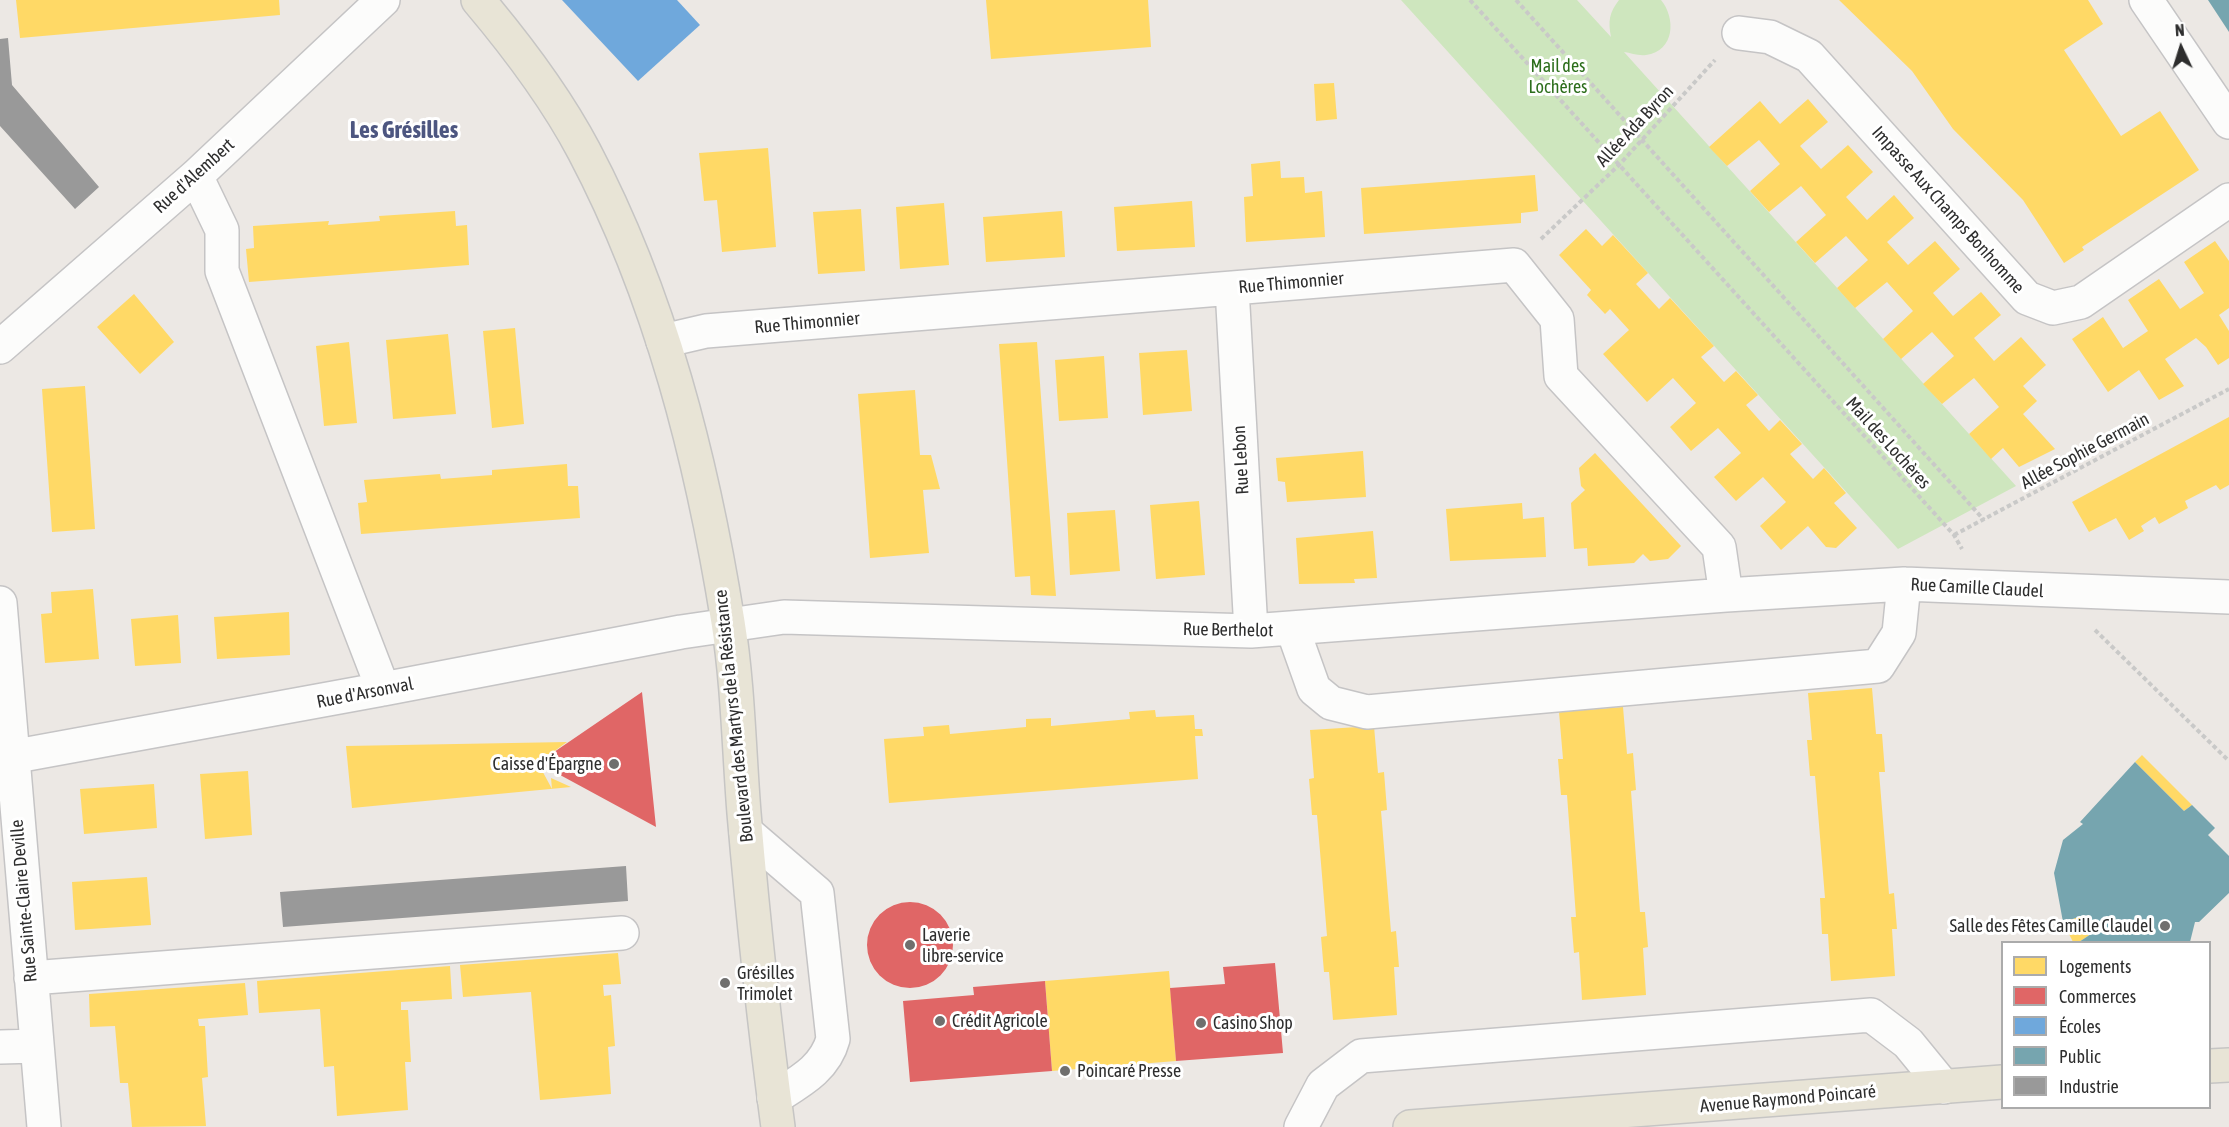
<!DOCTYPE html>
<meta charset="utf-8">
<style>
body{margin:0}
#map{position:relative;width:2229px;height:1127px;overflow:hidden;background:#ece8e4;font-family:"Asap Condensed",sans-serif}
canvas{display:block}
.legend{position:absolute;left:2001px;top:941px;width:210px;height:168px;box-sizing:border-box;background:#fff;border:2px solid #ababab;margin:0;padding:8px 10px;list-style:none;font-size:18px;color:#2e2e2e}
.legend li{display:flex;align-items:center;gap:12px;height:30px}
.legend b{width:30px;border:2px solid #ababab}
.north{position:absolute;left:2151px;top:18px;width:60px;height:60px;-webkit-text-stroke:4px #fff;paint-order:stroke;rotate:356deg;font-size:16px;font-weight:700;line-height:24px;text-align:center;color:#2e2e2e}
.north::after{content:'';display:block;margin:auto;width:21px;height:27px;background:#2e2e2e;clip-path:polygon(50% 0,100% 100%,50% 72%,0 100%)}
</style>
<div id="map">
<canvas width="2229" height="1127"></canvas>
<ul class="legend">
<li><b style="height:16px;background:#ffd966"></b>Logements</li>
<li><b style="height:16px;background:#e06666"></b>Commerces</li>
<li><b style="height:16px;background:#6fa8dc"></b>Écoles</li>
<li><b style="height:16px;background:#76a5af"></b>Public</li>
<li><b style="height:16px;background:#999"></b>Industrie</li>
</ul>
<div class="north">N</div>
</div>
<script>
const context = document.querySelector('canvas').getContext('2d');
context.lineJoin = 'round';
function paint(path, color) { context.fillStyle = color; context.fill(path, 'evenodd'); }
function stroke(path, color, width, dash) { context.strokeStyle = color; context.lineWidth = width; context.lineCap = dash ? 'butt' : 'round'; context.setLineDash(dash || []); context.stroke(path); }
function label(font, color, halo, rows, align = 'center') {
  context.font = font + ' "Asap Condensed",sans-serif'; context.lineWidth = 6; context.setLineDash([]); context.textBaseline = 'middle'; context.strokeStyle = halo; context.fillStyle = color; for (const [text, x, y, turn = 0] of rows) {
    context.save(); context.translate(x, y); context.rotate((+turn || 0) * Math.PI / 180); context.textAlign = isNaN(turn) ? turn : align; if (halo) context.strokeText(text, 0, 0); context.fillText(text, 0, 0); context.restore();
  }
}
const green = new Path2D(`
 M1401 0H1577L1611 37C1608 21 1609 13 1619 0H1661C1676 18 1675 51 1646 55 1638 56 1631 53 1624 52L2016 486 1898 549Z`);
const homes = new Path2D(`
 M16 0H279L280 15 20 38Z
 M986 0H1148L1151 47 991 59Z
 M1839 0H2088L2103 24 2064 50 2121 136 2160 111 2199 170 2082 247 2084 250 2064 263 2023 200 1953 129 1912 71Z
 M1334 83 1337 119 1316 121 1314 84Z
 M1808 99 1828 122 1800 146 1821 169 1848 145 1873 172 1846 197 1867 220 1894 195 1914 218 1887 242 1908 265 1935 241 1960 269 1933 293 1953 316 1981 292 2001 315 1974 338 1994 361 2021 337 2046 365 2023 386 2037 401 2023 414 2055 449 2019 467 2003 448 1991 459 1969 434 1999 407 1974 378 1942 404 1923 384 1954 356 1932 332 1901 359 1883 339 1913 311 1887 282 1855 308 1837 288 1868 260 1846 236 1815 263 1796 242 1826 215 1801 186 1769 212 1750 191 1780 164 1759 140 1727 166 1709 147 1760 101 1780 124Z
 M768 148 776 247 722 252 717 200 704 201 699 153Z
 M1280 161 1281 178 1304 177 1305 193 1322 191 1325 237 1246 242 1244 197 1253 196 1251 164Z
 M1535 175 1538 211 1521 213V223L1364 234 1361 188Z
 M1192 201 1195 247 1117 251 1114 207Z
 M944 203 949 265 900 269 896 207Z
 M861 209 865 271 818 274 813 212Z
 M455 211 456 226 467 225 469 265 249 282 246 249 254 248 253 226 329 221 328 225 380 221 379 216Z
 M1062 211 1065 257 986 262 983 217Z
 M1586 229 1602 246 1613 235 1648 273 1636 284 1659 309 1670 298 1714 346 1701 357 1724 382 1736 371 1758 395 1746 405 1769 431 1780 420 1802 444 1790 454 1813 479 1824 468 1846 493 1834 503 1857 528 1836 548 1826 547 1808 526 1781 550 1760 526 1786 502 1763 477 1736 501 1714 477 1741 453 1718 428 1691 451 1670 427 1696 403 1673 378 1647 402 1603 354 1629 330 1610 309 1605 314 1587 295 1591 290 1559 255Z
 M2215 241 2229 261V308L2219 315 2229 331V358L2218 365 2206 347 2196 338 2165 359 2184 386 2159 400 2139 370 2108 392 2072 339 2103 317 2123 348 2148 331 2128 300 2159 279 2180 309 2204 293 2184 262Z
 M134 294 174 342 140 374 97 327Z
 M515 328 524 424 492 428 483 331Z
 M448 334 456 414 393 419 386 340Z
 M349 342 357 423 324 426 316 346Z
 M1037 342 1046 466 1056 596 1031 595 1030 576 1015 577 999 344Z
 M1187 350 1192 411 1143 415 1139 353Z
 M1104 356 1108 418 1059 421 1055 360Z
 M85 386 95 529 52 532 42 389Z
 M915 390 920 455H931L940 489 923 490 929 553 870 558 858 394Z
 M2229 417V485L2220 490 2216 485 2185 501 2188 508 2159 524 2155 517 2141 526 2144 531 2129 540 2116 518 2089 532 2072 502Z
 M1363 451 1366 497 1287 502 1285 482 1278 481 1276 458Z
 M1595 453 1681 546 1668 559 1650 561 1643 554 1634 563 1588 566 1587 548 1574 549 1571 503 1585 490 1581 486 1579 468Z
 M567 464 568 486H578L580 518 361 534 358 503 367 502 364 480 440 474 441 479 492 475V470Z
 M1199 501 1205 575 1156 579 1150 505Z
 M1522 503 1523 519 1544 517 1546 557 1450 561 1446 509Z
 M1115 510 1120 571 1070 575 1067 513Z
 M1373 531 1377 578 1354 579 1355 583 1299 584 1296 538Z
 M93 589 99 659 45 663 41 614 52 613 51 592Z
 M289 612 290 655 217 659 214 617Z
 M178 615 181 663 135 666 131 619Z
 M1872 688 1876 734H1882L1885 772H1879L1889 894 1894 893 1897 929H1892L1895 976 1831 981 1828 934H1822L1820 898H1825L1815 776H1810L1807 740H1812L1808 693Z
 M1623 707 1627 754 1633 753 1636 790 1631 791 1640 912H1645L1648 947 1643 948 1646 995 1582 1000 1579 952 1574 953 1571 917H1576L1567 795H1561L1558 759H1563L1559 712Z
 M1155 710 1156 717 1194 715 1195 729H1202L1203 736H1195L1198 779 889 803 884 739 924 736 923 727 949 725 950 734 1026 727V719L1051 718V726L1130 719 1129 712Z
 M1374 726 1378 773 1384 772 1387 810 1381 811 1391 932 1396 931 1399 967H1394L1397 1015 1333 1020 1329 972H1324L1321 937 1327 936 1317 815H1312L1309 779 1314 778 1310 730Z
 M567 742 538 763 552 789 551 778 571 787 352 808 346 746Z
 M2142 755 2192 805 2184 811 2135 762Z
 M248 771 252 835 205 839 200 774Z
 M154 784 157 828 84 834 80 789Z
 M147 877 151 925 75 930 72 882Z
 M2082 916 2091 934 2079 942H2073L2063 922Z
 M618 953 621 984 603 985 604 996 611 995 615 1046 608 1047 611 1094 540 1100 531 992 463 997 460 965Z
 M450 966 452 999 401 1002V1010H408L411 1062H405L408 1110 337 1116 334 1066 324 1067 320 1009 259 1013 257 981Z
 M1169 971 1176 1061 1052 1071 1045 981Z
 M245 983 248 1015 198 1019 199 1026H205L208 1077 202 1078 206 1126 132 1127 128 1083H120L115 1026 90 1027 89 994Z`);
const shops = new Path2D(`
 M642 692 656 827 538 763Z
 M867 945a43 43 0 1 1 86 0a43 43 0 1 1-86 0Z
 M1275 963 1283 1053 1176 1061 1170 988 1225 984 1223 967Z
 M1045 981 1052 1071 910 1082 903 1001 974 995 973 987Z`);
const schools = new Path2D(`
 M562 0H677L700 25 638 81Z`);
const public = new Path2D(`
 M2208 0H2229V32Z
 M2135 762 2184 811 2192 805 2215 828 2208 835 2229 856V893L2199 922H2195L2190 942H2079L2091 934 2082 916 2063 922 2054 873 2063 840 2083 824 2080 822Z`);
const industry = new Path2D(`
 M8 38 12 85 99 187 75 209 0 126V39Z
 M626 866 628 901 283 927 280 892Z`);
const path = new Path2D(`
 M1470 0 1954 535 1962 549
 M1516 0 1984 520
 M1541 239 1619 165 1715 60
 M1954 535 2229 389
 M2095 630 2229 761`);
const minor = new Path2D(`
 M2146 0 2229 122
 M1739 33 1770 37 1809 56 2027 298 2053 308 2081 302 2229 200
 M196 176 222 230V271L383 689
 M1232 288 1251 631
 M663 341 706 331 1514 265 1557 319 1561 376 1719 547 1726 595
 M0 347 196 176 383 0
 M0 603 44 1127
 M1293 630 1314 689 1331 703 1367 712 1878 666 1899 633 1904 584
 M0 759 383 689 681 632 784 617 1251 631 1726 595 1904 584 2229 597
 M746 832 817 893 833 1039C825 1069 799 1082 774 1098
 M31 978 622 933
 M0 1047 37 1046
 M1301 1127 1323 1085 1361 1056 1871 1015 1908 1043 1944 1087`);
const major = new Path2D(`
 M478 0C516 45 556 98 584 151 661 297 702 460 728 622 738 685 739 750 744 813 753 918 764 1022 778 1127
 M2210 1066 2229 1065
 M1410 1127 2002 1082`);
const markers = [
 [614,764,6,"#706f6e"],
 [2165,926,6,"#706f6e"],
 [910,945,6,"#706f6e"],
 [725,983,6,"#706f6e"],
 [940,1021,6,"#706f6e"],
 [1201,1023,6,"#706f6e"],
 [1065,1071,6,"#706f6e"]
];
const parkNames = [
 ["Mail des",1558,66],
 ["Lochères",1558,87]
];
const streetNames = [
 ["Allée Ada Byron",1635,126,-47],
 ["Rue d'Alembert",194,176,-42],
 ["Impasse Aux Champs Bonhomme",1948,210,48],
 ["Rue Thimonnier",1291,283,-5],
 ["Rue Thimonnier",807,323,-5],
 ["Mail des Lochères",1888,443,48],
 ["Allée Sophie Germain",2085,451,-28],
 ["Rue Lebon",1241,460,-93],
 ["Rue Camille Claudel",1977,588,3],
 ["Rue Berthelot",1228,630,1],
 ["Rue d'Arsonval",365,693,-11],
 ["Boulevard des Martyrs de la Résistance",734,716,-96],
 ["Rue Sainte-Claire Deville",24,901,-95],
 ["Avenue Raymond Poincaré",1788,1099,-5]
];
const poiNames = [
 ["Caisse d'Épargne",602,764,"right"],
 ["Salle des Fêtes Camille Claudel",2153,926,"right"],
 ["Laverie",922,935],
 ["libre-service",922,956],
 ["Grésilles",737,973],
 ["Trimolet",737,994],
 ["Crédit Agricole",952,1021],
 ["Casino Shop",1213,1023],
 ["Poincaré Presse",1077,1071]
];
const districtNames = [
 ["Les Grésilles",404,130]
];
paint(green, '#cee6be');
paint(homes, '#ffd966');
paint(shops, '#e06666');
paint(schools, '#6fa8dc');
paint(public, '#76a5af');
paint(industry, '#999');
stroke(minor, '#c5c4c5', 36);
stroke(major, '#c6c5c4', 36);
stroke(path, '#c9c9c8', 4, [4.5, 3]);
stroke(minor, '#fcfcfb', 33);
stroke(major, '#e8e4d6', 33);
for (const [x, y, r, color] of markers) { const dot = new Path2D(); dot.arc(x, y, r, 0, 2 * Math.PI); context.fillStyle = color; context.fill(dot); stroke(dot, '#fff', 2); }
label('18px', '#2c6e1b', '#fff', parkNames);
label('18px', '#2e2e2e', '#fff', streetNames);
label('18px', '#2e2e2e', '#fff', poiNames, 'left');
label('bold 24px', '#4d5680', '#fff', districtNames);
</script>
